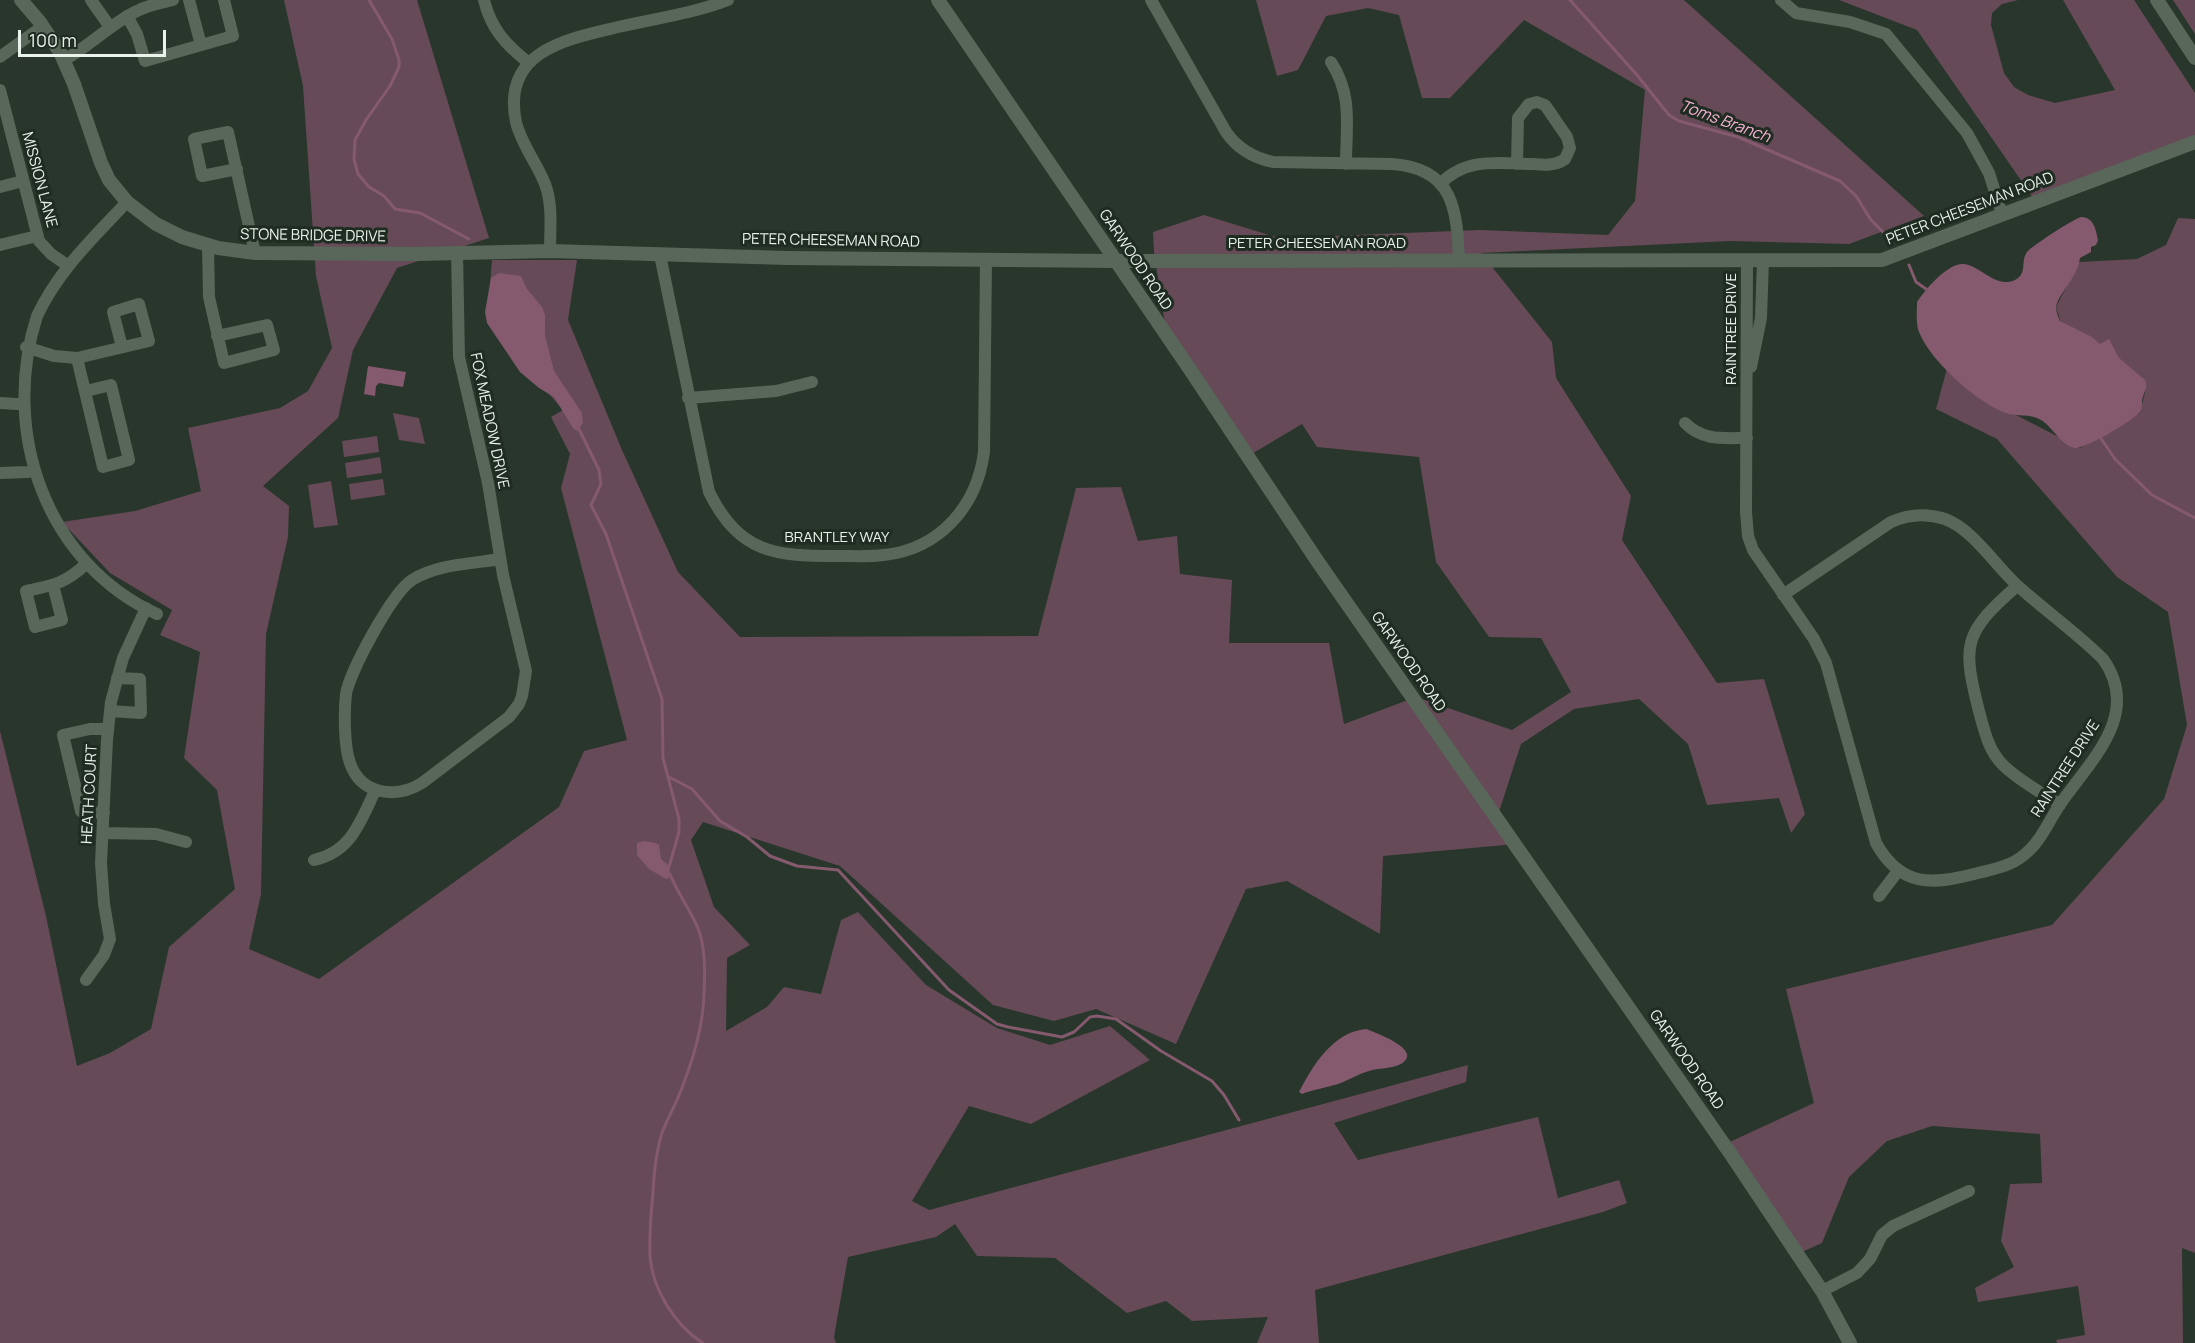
<!DOCTYPE html>
<style>
body{margin:0}
#map{position:relative;width:2195px;height:1343px;overflow:hidden;background:#29362b;font-family:Manrope,sans-serif}
canvas{display:block}
.scale{position:absolute;left:18px;top:30px;width:148px;height:27px;box-sizing:border-box;border:3px solid #e9f2eb;border-top:0;padding-left:8px;font-size:18px;line-height:21px;white-space:nowrap;color:#e9f2eb;-webkit-text-stroke:4px #1f2c21;paint-order:stroke}
</style>
<div id="map">
<canvas width="2195" height="1343"></canvas>
<div class="scale">100 m</div>
</div>
<script>
const context = document.querySelector('canvas').getContext('2d');
context.lineJoin = 'round';
function paint(path, color) { context.fillStyle = color; context.fill(path, 'evenodd'); }
function stroke(path, color, width, dash) { context.strokeStyle = color; context.lineWidth = width; context.lineCap = dash ? 'butt' : 'round'; context.setLineDash(dash || []); context.stroke(path); }
function label(font, color, halo, rows, align = 'center') {
  context.font = font + ' Manrope,sans-serif'; context.lineWidth = 6; context.setLineDash([]); context.textBaseline = 'middle'; context.strokeStyle = halo; context.fillStyle = color; for (const [text, x, y, turn = 0] of rows) {
    context.save(); context.translate(x, y); context.rotate((+turn || 0) * Math.PI / 180); context.textAlign = isNaN(turn) ? turn : align; if (halo) context.strokeText(text, 0, 0); context.fillText(text, 0, 0); context.restore();
  }
}
const green = new Path2D(`
 M284 0H417L489 238 397 268 353 350 338 418 263 486 289 506 288 537 266 634 261 894 249 949 319 979 559 807 584 751 627 740 561 488 570 454 551 417 563 410 487 323 492 260H577L568 320 622 450 678 572 740 637 1038 636 1076 488 1121 487 1138 541 1177 536 1180 574 1232 580 1229 643H1329L1344 724 1416 697 1512 730 1571 692 1541 638 1489 637 1436 562 1419 457 1317 447 1302 424 1245 458 1167 337 1154 252 1153 232 1204 215 1279 238 1480 230 1608 235 1635 201 1645 90 1524 20 1450 98H1422L1399 15 1368 8 1326 16 1298 70 1277 76 1256 0H1684L1924 216 1849 244 1730 241 1481 253 1552 342 1556 378 1631 496 1622 540 1717 683 1764 679 1805 814 1791 833 1779 798 1707 805 1688 744 1639 699 1574 709 1521 744 1498 815 1516 844 1383 856 1380 934 1287 881 1246 889 1176 1044 1096 1009 1054 1021 993 1005 840 866 703 822 691 840 714 907 750 945 727 958 726 1031 767 1007 784 987 821 994 841 920 858 912 926 985 997 1028 1050 1045 1110 1026 1150 1060 1031 1124 969 1106 912 1201 929 1210 1468 1065 1466 1082 1334 1123 1358 1160 1538 1117 1558 1198 1619 1180 1627 1203 1603 1212 1315 1290 1319 1343H1257L1268 1317 1192 1321 1166 1301 1127 1313 1055 1258 977 1256 955 1224 936 1237 848 1257 834 1337 836 1343H0V731L46 916 77 1066 110 1053 151 1029 169 947 235 889 217 790 184 758 200 652 160 635 172 610 110 573 62 522 135 511 201 491 188 428 280 408 308 391 332 348 316 276 303 86Z
 M1839 0H2018L2002 4 1992 13 1991 25 2004 73 2014 87 2028 95 2055 103 2115 90 2063 0H2134L2195 93V142L2036 202 1917 30Z
 M2173 0H2195V34Z
 M2178 218 2195 219V1253L2182 1248 2183 1343H2057L2056 1340 2085 1335 2078 1286 1978 1302 1975 1288 2014 1267 2001 1241 2010 1184 2042 1183 2040 1134 1932 1126 1887 1141 1849 1177 1822 1243 1793 1256 1721 1146 1814 1103 1786 989 2052 925 2164 799 2187 725 2168 612 2117 577 1997 439 1936 409 1949 361 1985 399 2080 448 2140 412 2147 385 2063 329 2056 307 2079 262 2137 259 2166 245Z
 M393 413 419 418 425 444 399 440Z
 M377 436 379 452 344 457 342 441Z
 M380 457 382 473 347 478 345 463Z
 M383 479 385 495 351 500 349 484Z
 M331 481 338 525 314 528 308 485Z`);
const water = new Path2D(`
 M2081 217C2094 217 2096 230 2098 240L2096 245 2091 247V252L2080 258C2077 279 2059 292 2056 307 2056 311 2058 317 2060 321L2092 337 2100 344 2109 339 2119 358 2145 380C2149 388 2145 389 2143 397 2141 401 2143 406 2141 410 2137 419 2085 449 2075 448 2062 447 2052 426 2041 420 2029 413 2018 417 2006 413 1977 403 1927 358 1918 329 1916 321 1917 310 1917 302 1924 291 1948 262 1964 264 1981 266 1996 289 2015 280 2028 273 2020 262 2027 252 2033 245 2072 220 2081 217Z
 M499 273 521 276 527 289 542 307 545 315V335L554 371 582 413 583 423 577 431 573 428 554 397 539 388 520 372 487 323 485 312 491 278Z
 M368 366 406 372 403 387 379 383 376 386 375 396 364 394Z
 M644 841 655 843 659 845 661 859 670 867 669 878 666 879 649 869 637 855V843Z
 M1366 1029C1374 1032 1425 1050 1401 1064 1392 1069 1378 1068 1369 1071 1358 1074 1349 1080 1338 1084 1326 1088 1314 1089 1302 1094L1299 1092C1313 1065 1333 1032 1366 1029Z`);
const stream = new Path2D(`
 M369 0 392 39 399 60V67L390 86 366 120 355 140 354 159 358 174 369 187 384 196 395 209 420 213 469 239
 M1570 0 1637 75 1669 115 1679 121 1738 137 1840 181 1856 196 1871 220 1891 240
 M1909 265 1916 282 1929 291
 M577 425 599 470 601 484 591 505 606 534 662 699 663 758 679 819V832L669 867
 M2100 437 2115 459 2152 495 2195 518
 M669 777 692 789 720 821 747 837 770 856 797 866 838 870 949 990 997 1024 1008 1027 1062 1037 1074 1032 1090 1017 1097 1016 1116 1019 1161 1051 1212 1081 1224 1095 1239 1120
 M670 874C677 892 689 908 697 926 706 946 705 973 704 994 703 1031 691 1067 677 1100 672 1111 666 1122 662 1133 656 1152 654 1173 653 1192 651 1213 649 1235 650 1256 652 1288 675 1326 703 1343`);
const minor = new Path2D(`
 M91 0 110 27
 M189 0 201 45
 M484 0C491 29 506 45 529 63
 M1151 0 1226 132C1237 148 1254 158 1273 162L1392 164C1454 168 1457 210 1459 261
 M1781 0 1796 13 1850 22 1886 34 1967 133 1989 173 2002 214
 M127 16 137 34 145 61 233 36 224 0
 M0 57 43 26
 M64 60C90 46 110 24 137 11 148 5 161 3 173 0
 M1331 62C1353 96 1346 126 1346 164
 M0 90 39 241 51 254 67 265
 M237 169 202 176 194 139 228 132 255 253
 M1440 184C1467 157 1498 163 1533 164 1544 165 1555 166 1565 159L1570 148 1567 137 1545 105 1537 102 1529 104 1518 118 1517 164
 M0 187 23 181
 M127 202C93 238 58 271 37 316 0 432 46 563 157 614
 M0 245 37 236
 M208 246 209 297 224 363 274 350 267 325 217 336
 M550 251C550 229 553 205 545 184 537 163 521 144 516 122 501 51 567 39 618 27 653 19 695 13 728 0
 M457 252 459 357 488 483 503 575 526 671 522 696 519 704 509 717 422 783C396 799 361 795 350 763 344 747 344 711 346 694 350 671 392 593 412 580 437 564 471 564 500 559
 M660 255 709 492C740 554 775 556 838 556 853 556 869 557 884 555 940 549 977 506 984 452L986 259
 M1747 260 1746 512 1748 536 1753 550 1814 639 1826 663 1876 843C1901 888 1933 885 1978 873 1994 869 2011 866 2024 855 2041 842 2049 820 2061 803 2091 760 2142 714 2103 659 2077 633 2047 612 2019 587 1997 568 1973 529 1945 519 1927 513 1909 514 1891 522L1783 595
 M26 347 54 356 77 358 149 341 139 304 113 312 122 347
 M77 358 103 467 129 460 111 385 86 391
 M1751 367 1761 318 1763 260
 M688 398 776 391 812 382
 M0 403 17 404
 M1685 423C1703 441 1723 438 1747 438
 M0 473 28 472
 M53 585 62 620 35 627 26 591C53 585 64 584 85 565
 M2017 586C1962 634 1962 645 1980 715 1985 733 1989 751 2003 765 2019 781 2041 792 2060 805
 M110 711 141 713 140 679 117 678
 M104 813 81 811 63 735 90 729H108
 M103 833 156 834 186 842
 M314 860C351 852 360 822 375 791
 M1879 896 1898 871
 M86 980 104 955 110 939 104 904 101 863 107 740 111 702 123 658 146 608
 M1822 1291 1857 1273 1870 1259 1882 1235 1893 1226 1969 1191`);
const tertiary = new Path2D(`
 M21 0 39 21 60 52 74 84 101 163 109 180 127 202 156 224 182 237 218 248 255 253 417 254 550 251 787 258 1116 261 1882 260 2195 142
 M938 0 1189 368 1318 562 1730 1153 1822 1291 1850 1343
 M2157 0 2195 58`);
const streetNames = [
 ["MISSION LANE",39,180,75],
 ["PETER CHEESEMAN ROAD",1970,209,-21],
 ["STONE BRIDGE DRIVE",313,236,1],
 ["PETER CHEESEMAN ROAD",831,241,1],
 ["PETER CHEESEMAN ROAD",1317,244],
 ["GARWOOD ROAD",1135,260,56],
 ["RAINTREE DRIVE",1732,329,-90],
 ["FOX MEADOW DRIVE",489,421,78],
 ["BRANTLEY WAY",837,538],
 ["GARWOOD ROAD",1408,662,55],
 ["RAINTREE DRIVE",2066,769,-57],
 ["HEATH COURT",90,794,-87],
 ["GARWOOD ROAD",1686,1060,55]
];
const waterNames = [
 ["Toms Branch",1725,122,20]
];
paint(green, '#664a57');
paint(water, '#855a6f');
stroke(stream, '#855a6f', 3);
stroke(minor, '#58675a', 12);
stroke(tertiary, '#58675a', 14);
label('15px', '#e9f2eb', '#1f2c21', streetNames);
label('italic 16px', '#f8b2d4', '#1f2c21', waterNames);
</script>
